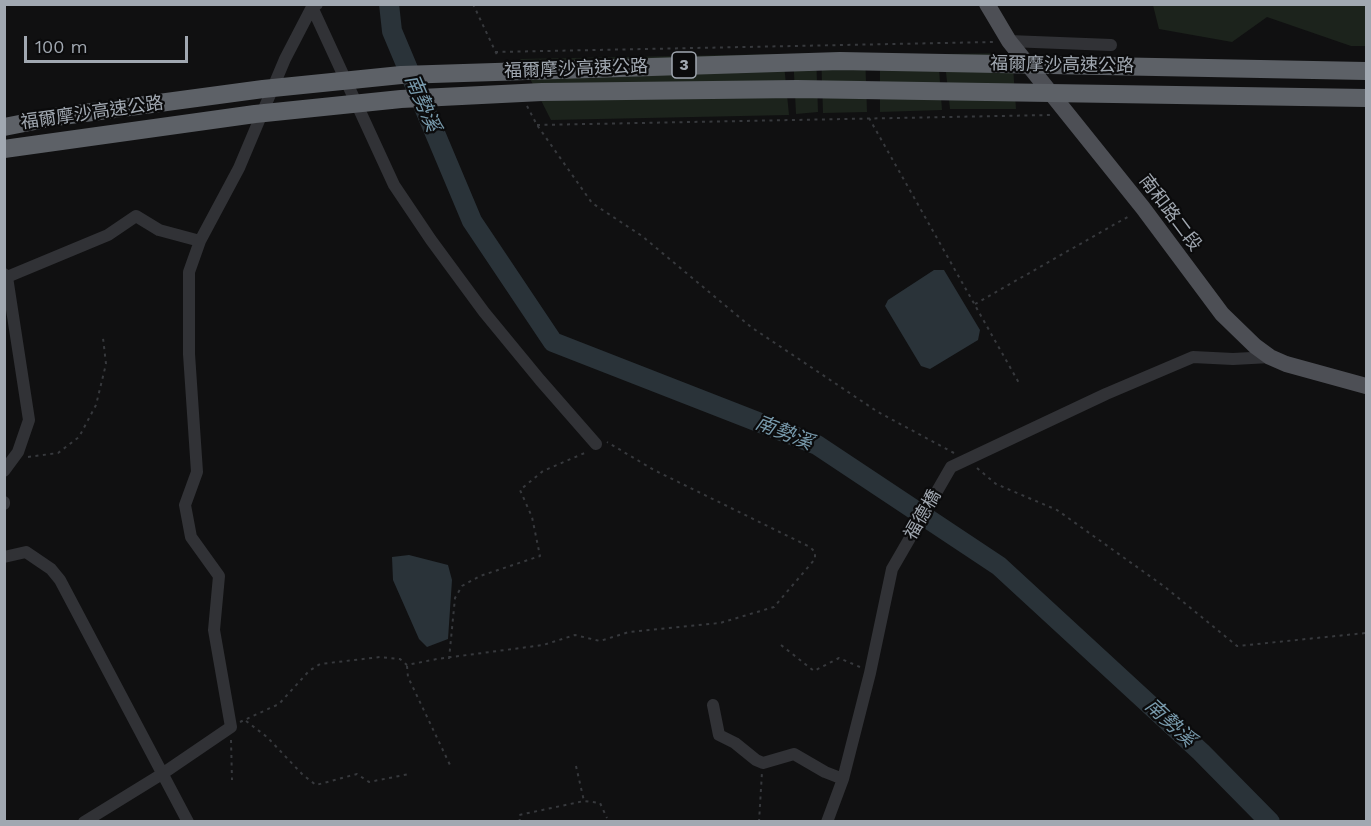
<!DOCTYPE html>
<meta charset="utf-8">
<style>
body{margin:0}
#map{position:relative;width:1371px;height:826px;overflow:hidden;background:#101011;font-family:"Work Sans",sans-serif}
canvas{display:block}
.frame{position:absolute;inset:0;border:6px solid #a1a8b1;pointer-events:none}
.scale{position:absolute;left:24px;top:36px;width:164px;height:27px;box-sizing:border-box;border:3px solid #a1a8b1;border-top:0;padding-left:8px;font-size:18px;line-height:21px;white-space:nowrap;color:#a1a8b1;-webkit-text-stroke:4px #0b0b0c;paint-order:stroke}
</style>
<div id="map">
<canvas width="1371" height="826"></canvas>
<div class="frame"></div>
<div class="scale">100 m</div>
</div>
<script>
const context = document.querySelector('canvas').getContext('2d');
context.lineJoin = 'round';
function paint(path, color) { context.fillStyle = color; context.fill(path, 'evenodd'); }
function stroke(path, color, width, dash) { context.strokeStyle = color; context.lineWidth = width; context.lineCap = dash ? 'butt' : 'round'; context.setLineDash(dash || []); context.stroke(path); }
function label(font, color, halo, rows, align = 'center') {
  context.font = font + ' "Work Sans","Noto Sans TC",sans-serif'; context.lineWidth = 4.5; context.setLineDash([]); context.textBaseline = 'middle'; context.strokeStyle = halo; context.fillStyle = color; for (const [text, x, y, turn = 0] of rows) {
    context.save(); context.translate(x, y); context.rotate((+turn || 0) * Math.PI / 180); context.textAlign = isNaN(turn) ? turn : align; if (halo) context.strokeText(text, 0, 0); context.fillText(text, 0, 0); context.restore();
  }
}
const green = new Path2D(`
 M1153 5H1366V46H1351L1267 17 1232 42 1159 29Z
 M816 53 818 112 796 114 793 54Z
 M821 53H865L867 112 823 113Z
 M1012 53 1016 109H950L944 54Z
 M783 54 789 115 551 120 520 59Z
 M938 55 942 110 880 112V56Z`);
const water = new Path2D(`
 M934 270H944L980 330 978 340 930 369 921 366 885 306 888 300Z
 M409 555 448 565 452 580 448 639 427 647 419 639 393 580 392 557Z`);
const river = new Path2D(`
 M389 4 392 31 472 221 553 342 817 445 999 566 1201 752 1270 822`);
const path = new Path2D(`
 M473 4 498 57
 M495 52 993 42
 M527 106 537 125 592 203 642 236 751 327 878 412 954 453
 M869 118 1019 383
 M537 125 1050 115
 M975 304 1131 215
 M28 457 58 453 79 437 96 405 106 364 103 338
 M977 468 996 484 1057 510 1165 587 1237 646 1366 633
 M781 645 814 671 839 658 860 667
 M449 659 455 598 462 586 480 576 540 556 532 517 520 490 543 471 587 452
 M407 666 408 677 450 765
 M246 721 267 737 303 775 316 785 357 774 369 782 409 774
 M240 722 279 704 309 671 320 664 380 657 400 659 407 665 437 659 543 645 575 635 600 641 629 632 720 623 774 607 815 559V552L810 547 654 470 607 442
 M231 740 232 780
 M576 766 584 801
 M520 822 519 815 584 801 600 803 607 818
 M759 822 762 772`);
const minor = new Path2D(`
 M313 4 312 7 394 185 431 240 484 312 540 380 596 444
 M1009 41 1111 45
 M4 274 7 277 108 235 136 216 159 230 200 241
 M4 471 18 452 29 420 7 277
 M4 502V504
 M4 557 26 552 51 569 60 580 188 822
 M713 705 719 735 735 743 756 760 763 763 794 754 825 772 843 779
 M84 822 162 774 231 727 214 630 219 576 191 537 185 505 197 472 189 354V272L200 241 239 168 285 59 312 7 317 4
 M827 822 843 779 870 673 892 569 951 467 1106 394 1193 357 1233 359 1270 357`);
const major = new Path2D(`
 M987 4 1009 41 1143 208 1222 314 1255 346 1270 357 1286 364 1366 386`);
const highwayBridge = new Path2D(`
 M4 127 55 117 263 89 401 75 840 61 1366 71
 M4 149 255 114 401 99 542 92 797 89 1366 98`);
const shields = [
 [684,65,24]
];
const shieldNames = [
 ["3",684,65]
];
const streetNames = [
 ["福爾摩沙高速公路",1062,65,1],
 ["福爾摩沙高速公路",576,69,-2],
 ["福爾摩沙高速公路",92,113,-8],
 ["南和路二段",1170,213,53],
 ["福德橋",923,515,-60]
];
const waterNames = [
 ["南勢溪",422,103,67],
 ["南勢溪",784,433,22],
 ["南勢溪",1170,723,43]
];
paint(green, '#1c231c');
paint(water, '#2a3339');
stroke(river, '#2a3339', 20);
stroke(path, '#37393d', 2, [3, 4.5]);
stroke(minor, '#313236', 12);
stroke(major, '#4d4f55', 16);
stroke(highwayBridge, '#5d6167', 18);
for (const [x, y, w] of shields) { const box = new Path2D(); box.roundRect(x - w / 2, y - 13, w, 26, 4.5); context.fillStyle = '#0b0b0c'; context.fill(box); stroke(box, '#a1a8b1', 1.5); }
label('bold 16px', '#a1a8b1', null, shieldNames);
label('18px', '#a1a8b1', '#0b0b0c', streetNames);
label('italic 20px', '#789aac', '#0b0b0c', waterNames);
</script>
